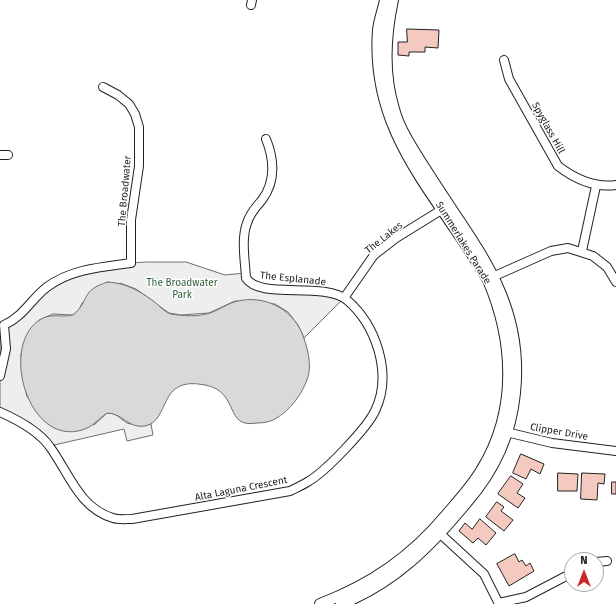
<!DOCTYPE html>
<style>
body{margin:0}
#map{position:relative;width:616px;height:604px;overflow:hidden;background:#fff;font-family:"Fira Sans",sans-serif}
canvas{display:block}
.north{position:absolute;left:564px;top:552px;width:40px;height:40px;box-sizing:border-box;background:#fff;border:1px solid #a7a7a7;border-radius:50%;rotate:0deg;font-size:11px;font-weight:700;line-height:16px;text-align:center;color:#222}
.north::after{content:'';display:block;margin:auto;width:14px;height:18px;background:#c62828;clip-path:polygon(50% 0,100% 100%,50% 72%,0 100%)}
</style>
<div id="map">
<canvas width="616" height="604"></canvas>
<div class="north">N</div>
</div>
<script>
const context = document.querySelector('canvas').getContext('2d');
context.lineJoin = 'round';
function paint(path, color) { context.fillStyle = color; context.fill(path, 'evenodd'); }
function stroke(path, color, width, dash) { context.strokeStyle = color; context.lineWidth = width; context.lineCap = dash ? 'butt' : 'round'; context.setLineDash(dash || []); context.stroke(path); }
function label(font, color, halo, rows, align = 'center') {
  context.font = font + ' "Fira Sans",sans-serif'; context.lineWidth = 3; context.setLineDash([]); context.textBaseline = 'middle'; context.strokeStyle = halo; context.fillStyle = color; for (const [text, x, y, turn = 0] of rows) {
    context.save(); context.translate(x, y); context.rotate((+turn || 0) * Math.PI / 180); context.textAlign = isNaN(turn) ? turn : align; if (halo) context.strokeText(text, 0, 0); context.fillText(text, 0, 0); context.restore();
  }
}
const green = new Path2D(`
 M147 262H186L225 275 245 273 248 282 344 298 304 338 298 325 288 312 275 304 235 301 209 313 181 315 169 313 136 289 120 283 82 303 79 310 73 315 53 314 39 320 21 354 22 371 27 397 94 425 107 413C117 413 119 418 127 423 133 425 145 426 151 424L153 435 127 441 124 429 50 446 0 409V325H4L63 277 131 263Z`);
const water = new Path2D(`
 M108 282C125 283 138 290 152 300 158 304 164 312 171 314 183 316 198 317 210 313 219 310 228 303 238 301 264 295 291 308 302 333 307 346 312 363 308 377 303 393 290 411 275 419 270 422 263 423 257 423 223 429 241 392 205 385 157 375 171 421 145 426 129 429 122 413 107 413 98 419 93 427 82 430 29 446 0 349 38 321 50 312 60 318 73 315 90 301 80 290 108 282Z`);
const building = new Path2D(`
 M407 29 439 30 438 48 425 47V52H409V56L398 55V42H407Z
 M521 454 544 464 540 474 531 469 526 479 513 473Z
 M558 473 578 474 577 491H558Z
 M582 473 605 474 604 484 598 483 597 500 581 499Z
 M511 476 523 484 517 493 525 498 518 508 498 494Z
 M612 482H616V494H612Z
 M497 502 504 507 501 511 513 520 504 531 486 517Z
 M480 519 496 533 486 545 478 538 473 543 459 531 465 523 472 529Z
 M515 554 519 562 522 560 526 566 530 563 534 571 509 586 497 564Z`);
const minor = new Path2D(`
 M251 5 252 0
 M504 60 509 79 558 166C575 179 594 188 616 185
 M0 155H8
 M582 251 596 186
 M488 279 551 251 568 248 593 256 607 267 616 282
 M344 298 374 255 396 238 446 207
 M0 376 6 349 4 325C23 317 31 299 47 287 71 269 102 267 131 263V220L139 166V127L135 114 129 104 118 95 103 87
 M0 412C18 420 39 431 50 447 69 473 79 508 113 518 119 520 126 519 132 519L290 491C296 488 303 485 309 481 326 471 367 428 375 411 393 374 376 325 347 300 323 281 260 300 246 278 245 260 241 239 247 223 250 213 256 207 262 200 276 181 274 159 266 139
 M502 431 552 443 616 451
 M435 529 484 574 499 604
 M596 562 607 561
 M499 603 526 597 572 573`);
const tertiary = new Path2D(`
 M320 604C372 584 411 557 447 514 459 500 473 485 482 469 518 410 514 341 488 280 439 195 370 136 378 30 379 20 383 10 385 0
 M341 604C394 583 431 546 467 502 494 471 511 434 515 393 525 298 472 244 426 170 414 151 400 131 394 109 383 73 385 37 393 0`);
const streetNames = [
 ["Spyglass Hill",548,128,61],
 ["The Broadwater",125,191,-85],
 ["The Lakes",384,238,-38],
 ["Summerlakes Parade",463,243,58],
 ["The Esplanade",293,279,6],
 ["Clipper Drive",559,432,10],
 ["Alta Laguna Crescent",241,489,-11]
];
const parkNames = [
 ["The Broadwater",182,283],
 ["Park",182,295]
];
paint(green, '#eee');
stroke(green, '#6f6f6f', 1);
paint(water, '#d9d9d9');
stroke(water, '#6f6f6f', 1);
paint(building, '#f3c9c0');
stroke(building, '#222', 1);
stroke(minor, '#222', 10);
stroke(tertiary, '#222', 12);
stroke(minor, '#fff', 8);
stroke(tertiary, '#fff', 10);
label('10px', '#222', '#fff', streetNames);
label('10px', '#2f5e38', '#fff', parkNames);
</script>
